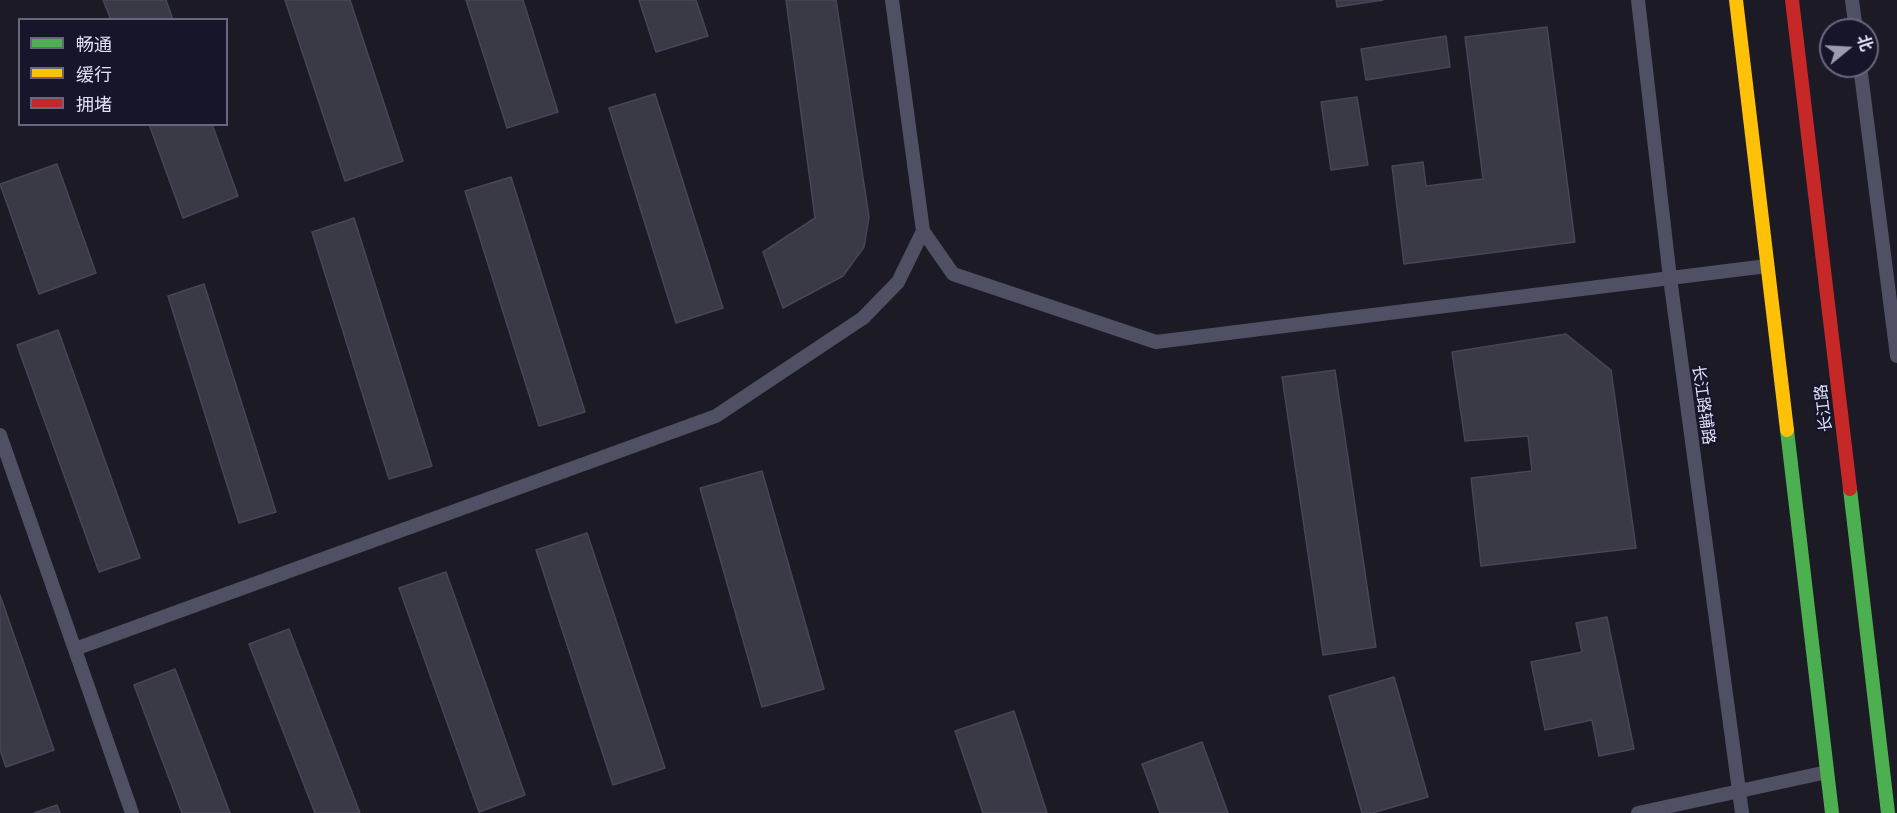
<!DOCTYPE html>
<meta charset="utf-8">
<style>
body{margin:0}
#map{position:relative;width:1897px;height:813px;overflow:hidden;background:#1b1a25;font-family:Montserrat,"Noto Sans SC",sans-serif}
canvas{display:block}
.legend{position:absolute;left:18px;top:18px;width:210px;height:108px;box-sizing:border-box;background:#17152a;border:2px solid #68677e;margin:0;padding:8px 10px;list-style:none;font-size:18px;color:#e2e1fb}
.legend li{display:flex;align-items:center;gap:12px;height:30px}
.legend b{width:30px;border:2px solid #68677e}
.north{position:absolute;left:1819px;top:18px;width:60px;height:60px;box-sizing:border-box;background:#17152a;border:2px solid #68677e;border-radius:50%;rotate:72deg;font-size:16px;font-weight:700;line-height:24px;text-align:center;color:#e2e1fb}
.north::after{content:'';display:block;margin:auto;width:21px;height:27px;background:#9c9bb0;clip-path:polygon(50% 0,100% 100%,50% 72%,0 100%)}
</style>
<div id="map">
<canvas width="1897" height="813"></canvas>
<ul class="legend">
<li><b style="height:8px;background:#4caf50"></b>畅通</li>
<li><b style="height:8px;background:#ffc107"></b>缓行</li>
<li><b style="height:8px;background:#c62828"></b>拥堵</li>
</ul>
<div class="north">北</div>
</div>
<script>
const context = document.querySelector('canvas').getContext('2d');
context.lineJoin = 'round';
function paint(path, color) { context.fillStyle = color; context.fill(path, 'evenodd'); }
function stroke(path, color, width, dash) { context.strokeStyle = color; context.lineWidth = width; context.lineCap = dash ? 'butt' : 'round'; context.setLineDash(dash || []); context.stroke(path); }
function label(font, color, halo, rows, align = 'center') {
  context.font = font + ' Montserrat,"Noto Sans SC",sans-serif'; context.lineWidth = 4.5; context.setLineDash([]); context.textBaseline = 'middle'; context.strokeStyle = halo; context.fillStyle = color; for (const [text, x, y, turn = 0] of rows) {
    context.save(); context.translate(x, y); context.rotate((+turn || 0) * Math.PI / 180); context.textAlign = isNaN(turn) ? turn : align; if (halo) context.strokeText(text, 0, 0); context.fillText(text, 0, 0); context.restore();
  }
}
const building = new Path2D(`
 M103 0H166L173 20H111Z
 M285 0H350L403 161 345 181Z
 M466 0H523L558 112 507 128Z
 M639 0H696L708 36 656 52Z
 M786 0H836L869 217 864 247 843 276 783 308 763 252 815 218Z
 M1336 0H1383L1337 7Z
 M1547 27 1575 242 1404 264 1392 166 1423 162 1426 186 1483 179 1465 37Z
 M1446 36 1450 67 1366 80 1361 49Z
 M655 94 723 308 676 323 609 108Z
 M1357 97 1368 165 1331 170 1321 102Z
 M149 124H212L238 196 183 218Z
 M57 164 96 273 39 294 0 184Z
 M511 177 585 412 539 426 465 191Z
 M354 218 432 466 389 479 312 232Z
 M204 284 276 512 239 523 168 296Z
 M58 330 140 558 99 572 17 345Z
 M1566 334 1611 370 1636 548 1481 566 1471 478 1532 471 1528 436 1465 441 1452 352Z
 M1335 370 1376 647 1323 655 1282 377Z
 M762 471 824 689 762 707 700 488Z
 M587 533 665 768 613 785 536 550Z
 M446 572 525 795 479 812 399 588Z
 M0 595 54 750 6 767 0 750Z
 M1607 617 1634 749 1599 756 1592 720 1545 730 1531 662 1582 652 1576 623Z
 M289 629 360 813H315L249 644Z
 M175 669 230 813H182L134 685Z
 M1394 677 1428 797 1372 813H1362L1329 696Z
 M1014 711 1047 813H983L955 731Z
 M1202 742 1228 813H1160L1142 764Z
 M57 805 60 813H34Z`);
const lane = new Path2D(`
 M1638 0 1670 278 1742 813
 M1852 0 1856 30
 M1860 66 1897 356
 M923 231 953 274 1156 342 1767 266
 M0 435 132 813
 M75 649 716 416 863 318 898 282 923 231 892 0
 M1638 813 1827 772`);
const fast = new Path2D(`
 M1787 430 1832 813
 M1850 489 1888 813`);
const slow = new Path2D(`
 M1736 0 1787 430`);
const jam = new Path2D(`
 M1792 0 1850 489`);
const streetNames = [
 ["长江路辅路",1703,405,82],
 ["长江路",1824,408,-97]
];
paint(building, '#3a3946');
stroke(building, '#474657', 1.5);
stroke(lane, '#505064', 14);
stroke(fast, '#4caf50', 14);
stroke(slow, '#ffc107', 14);
stroke(jam, '#c62828', 14);
label('16px', '#e2e1fb', '#17152a', streetNames);
</script>
